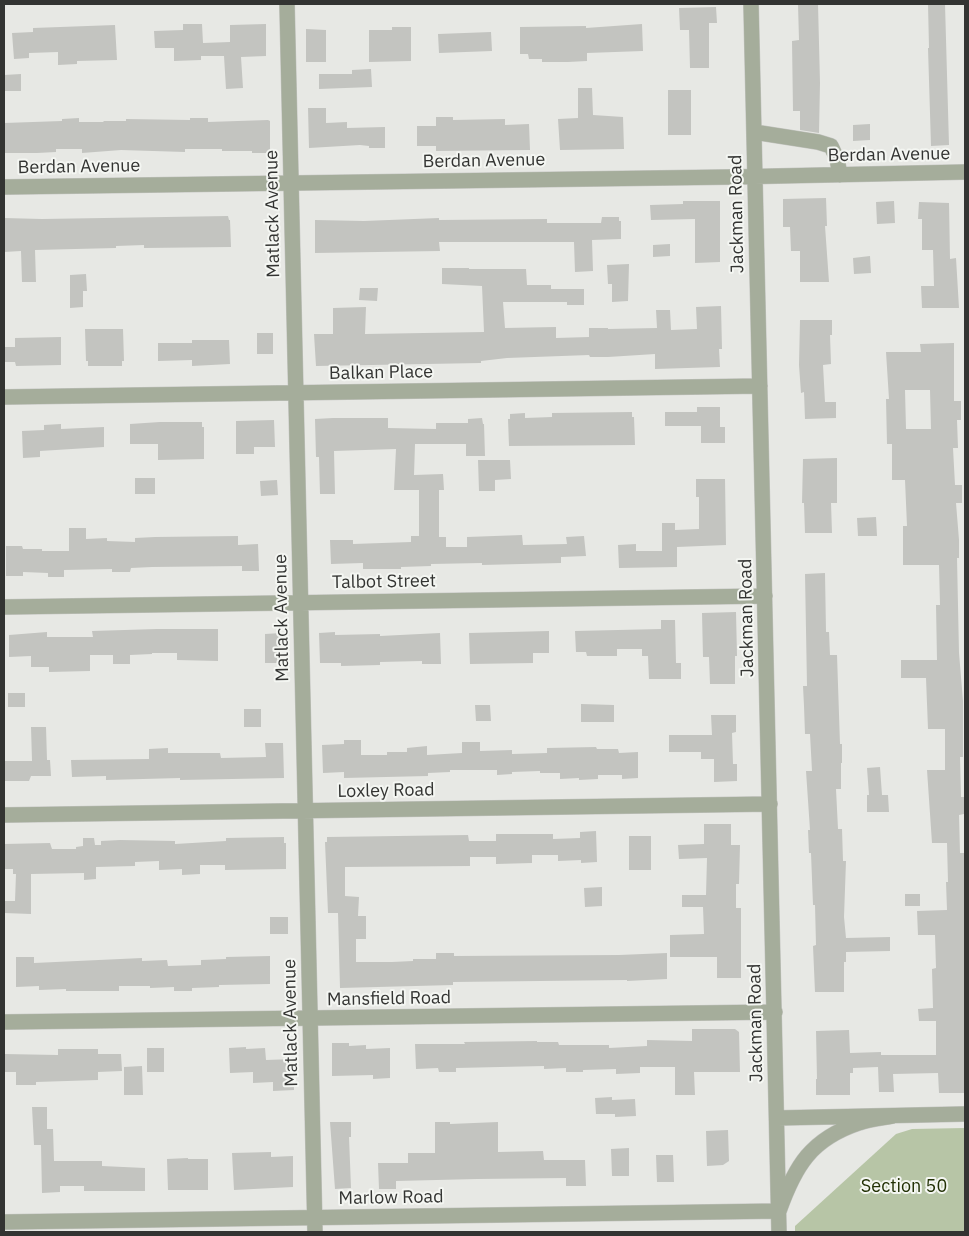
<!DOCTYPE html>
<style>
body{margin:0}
#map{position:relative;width:969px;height:1236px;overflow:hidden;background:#e7e8e4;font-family:"IBM Plex Sans",sans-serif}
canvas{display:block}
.frame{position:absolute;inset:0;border:5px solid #333432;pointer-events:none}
</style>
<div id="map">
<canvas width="969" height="1236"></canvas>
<div class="frame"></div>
</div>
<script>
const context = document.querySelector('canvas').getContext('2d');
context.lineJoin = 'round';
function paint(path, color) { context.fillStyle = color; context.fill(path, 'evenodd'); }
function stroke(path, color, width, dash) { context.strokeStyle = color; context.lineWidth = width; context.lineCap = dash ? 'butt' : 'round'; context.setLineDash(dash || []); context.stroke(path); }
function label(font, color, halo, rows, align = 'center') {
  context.font = font + ' "IBM Plex Sans",sans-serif'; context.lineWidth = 4; context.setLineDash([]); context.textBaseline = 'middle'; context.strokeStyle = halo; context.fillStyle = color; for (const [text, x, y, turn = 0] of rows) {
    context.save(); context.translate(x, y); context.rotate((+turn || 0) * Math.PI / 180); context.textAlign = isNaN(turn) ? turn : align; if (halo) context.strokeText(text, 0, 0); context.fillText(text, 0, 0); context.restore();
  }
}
const green = new Path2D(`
 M965 1128V1232H795V1226L896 1134 912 1129Z`);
const building = new Path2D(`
 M798 4H818L820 83 819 133 800 130V111H793L792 41 799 40Z
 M928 4H945L949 145 931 146 928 48H929Z
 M716 7 717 23H709V68H690L689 30H680L679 8Z
 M183 24H202L203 43 230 42V25L266 24V56L241 57 243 88 226 89 224 56H201V60L174 61V48H155L154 31 183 30Z
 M642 24 643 51 587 53V61L568 62H542V59H529L528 54H520V27L586 26V28Z
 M115 25 117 60 77 61V64L58 65V52L29 53V58L14 59 12 33 33 32V28Z
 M392 27H411V61L369 62V30H392Z
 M306 29 326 30V62H306Z
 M491 32 492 51 439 53 438 34Z
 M371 69 372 87 319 89V74H352V70Z
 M21 74V91H4V75Z
 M578 88H592L593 115 623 117 624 149 560 150 558 119 578 118Z
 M668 90H691V135H668Z
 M308 108H326V123L347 122V128L385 127V148H369V146L360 145 309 148Z
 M436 117H453V120L505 119V125L529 124 530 150 436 151V146H417V126H436Z
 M79 118V122H104L103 121H126V119L190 120V118H208V122L268 120 270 121V153H252V151H222V149H185V152L121 150 82 153V149H56V152L37 153H4V123L62 121V119Z
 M870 124V140L853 141V125Z
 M826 198 827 226H825L829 282H800V251H791L790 227H783V199Z
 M683 201H720V262L695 263V219L651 220 650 205 683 204Z
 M894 201 895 223 877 224 876 202Z
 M919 202 949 203 950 259 956 258 959 308H922L921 286H934L933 250H922V219H918Z
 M228 216 229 220H230L231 247 144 248V245L116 246V248L35 250 36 282H22L21 251 4 252V218L42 219Z
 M602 217H619V221H621V239L592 240 593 271 575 272 574 242H439L440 251 315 253V220L364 221 439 218V220L547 219V223H601Z
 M670 244V256L653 257V245Z
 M870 256 871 273 854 274 853 258Z
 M629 264 628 301 612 302V284H608L607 265Z
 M442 268H469V269H526L527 285H551V289H584V305H567V302H503L505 328 556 327V338L589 337V328H608V329L657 328 656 310H670L671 330 697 329 696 307 721 306 722 349H719L720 367 655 369V354L608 357H590L589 355 507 358 481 361V363L316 366 314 334H333V308L366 307 365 334 484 332 482 286 442 284Z
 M86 274 87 291H83V307L70 308V275Z
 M360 288H378L377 301 359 300Z
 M800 320H832V335H830L831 364 823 365 825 402H836V418L805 419 804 392 801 393 799 365Z
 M85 329H123L124 361H122V366H88V361H86Z
 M257 333H273V354H257Z
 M61 337V365L16 366 15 362H4V347H15V338Z
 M192 340H229L230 364 192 366V360L158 361V343H192Z
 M954 343V401H961V420H957L958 448H953L955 485H962V503H956L959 540V558H957L959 653 963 701V757H960L961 797H964V814L959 815 960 853H964L965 882V1093H939L938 1073 893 1074 894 1092H879L878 1067 853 1068V1073H850V1095H816V1079H817L816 1031 849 1030 850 1053 881 1052V1055H936V1021H919L918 1009 933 1008 932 969 936 968 935 935H918L917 911 947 910 946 882H948L947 843H932L927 770H945V729H928L926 678H901V660H937L936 605H940L939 565H903V526H907L905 480H892V444H887L886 399H889L886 352H921L920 344ZM905 390H930L931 429H906Z
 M697 407H720V427H725V443H701V426H665V412H697Z
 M632 412V417H634L635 445 509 446 508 419H510V414L525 413V418L552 417V413Z
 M333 418H388V428L436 429V423H468V419L482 418 483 424H484L485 456H466V444H415L414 475 443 474 444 490H439V537H446V547H467V537L522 535 523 545 567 544 566 537 584 536 586 556 561 557V563L482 565V563L431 564V566L401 567V569H363V563L331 564 330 540H353V544L411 542V536H419V490H394L396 449 334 451 335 494H320L319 457H316L315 419Z
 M274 420 275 447H254V454H236V421Z
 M160 422H202V427H204V459L158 460V444H130V424Z
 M61 424V429L104 427V447L40 451V457L23 458 22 431 44 430V425Z
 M837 458V503H831L832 533H805L804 503H802L803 459Z
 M478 460H510L511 479 495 480V491H479Z
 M135 478H155V494H135Z
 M696 479H725L726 545 677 547V567L619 568 618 545 636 544V551H662V523H675V530L699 529V497H696Z
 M277 480 278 495 261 496 260 481Z
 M876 517 877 536H858L857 518Z
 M69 528H86V539L107 538V541L135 542V538L155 537 238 536V545L258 544 259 571H242V566L152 567 131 568 130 572H112V569L64 570V577H48V573L23 572V576H6V546H22L23 549H42V551H69Z
 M825 573 826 632H829L830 655H837L840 744H842V763H841V789H836L838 829H842L843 861H846L844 917 846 938 890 937V951L846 952V962H844V992H815L813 946 816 945 815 905H813L811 853H809L808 830H810L806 771H812L810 734H805L804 706 803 686H807L805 574Z
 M736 612 737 656H735V684H710L709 657H703L702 613Z
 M661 620H675L676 663H681V679H649L648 656H642V649H617V656H587L586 652H576L575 631 661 629Z
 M157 629H218V661L177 660V653H152V654L130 655V664H113V655H90V671L49 672V667H31V656L9 657V635L47 632V637H93L92 631Z
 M549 631V653H533V663L470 664 469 633Z
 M335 632V635L380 634V636L440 633 441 664H422V661L380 662V665L341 666V663H320L319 633Z
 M281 633 282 663H265V634Z
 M8 693H25V707H8Z
 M581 704 614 705V722H581Z
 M475 705H490L491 721H476Z
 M244 709H261V727H244Z
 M711 715H736V732L732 733 733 764H737V781L714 782V759H701V752H669V735H712Z
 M31 727H46L47 760H50L51 776H31L29 781H4V761H32Z
 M344 740H361V755H387V752H407V748L427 746V755L462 753V742H480V751L512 750V754L547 753V748L596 747 597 749H618L619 753 638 752V778L622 779V775H598V779L579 780V778L560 779V773H540V771L512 772V774L497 775V770H450V772L428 773V776L344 778V772L323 773 322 745 344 744Z
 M265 743H283L284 778 180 780V778L106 780V776L72 777 71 760 149 759V749L168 748V753H220L221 758 266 757Z
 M880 767 882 795H888L889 812H867V795H869L867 768Z
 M704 824H731V845H740L739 884H736V908H741V978H717V957H670V935L704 934 703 907H682V895H706L707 858 679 859 678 845 704 844Z
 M596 831 597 862 581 863V860L558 861V855H532V863L496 864V857H470V866L345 867V896L359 897 358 916H366V939H356V962H392L413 961V959H436V953H454V956L619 955 667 953V979L627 981V980L453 982V985L340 988 338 913H328L325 842H327V837L468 835 469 841H496V834H553V839L580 838V832Z
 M629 836H651V870H629Z
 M284 837V843H286V869L225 870V865H200V874L182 875V869L159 870V861L135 862V866L96 867V879L84 880V873L31 874V914L4 913V901H15L16 874H13V869H4V844L50 843 52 849H76V847L83 846V838H94L95 845H101V841L120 840 175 841V844L226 841V838Z
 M602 887V906L585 907 584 888Z
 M905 894H920V906H905Z
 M270 917H288V934H270Z
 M270 956V984L219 985V987L192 988V991H174V987L150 988V986H119V991H66V989L39 990V986L16 987V957H34V963L142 958V961L167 960 168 966 201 965V960L226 959V957Z
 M692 1029H735L739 1032 740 1072H694L695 1095H675V1067H640V1073L616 1074V1069L583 1070V1072H566V1068L544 1069V1066L456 1068V1072H439L438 1068 416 1069 415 1044H465L464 1042 537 1041V1042H558L559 1045H609V1048L647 1046V1040L692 1041Z
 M332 1043H349V1046L366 1045V1049L390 1048V1078L373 1079V1075L332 1076Z
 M246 1047V1049L265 1048 266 1060 293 1059 294 1090 273 1091V1082L253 1083V1072L230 1073 229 1048Z
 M147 1048H164V1072H147Z
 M58 1049H98V1054H121L122 1071 98 1072V1080L36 1082V1085H16V1072H4V1054L58 1055Z
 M142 1066 143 1095H124V1067Z
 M612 1097V1100L635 1099 636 1116 615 1117V1114H596L595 1098Z
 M32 1107H47V1129H53L54 1161H102V1166L145 1168V1191H84V1186H60V1192L42 1193 41 1145H34Z
 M330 1122H351V1137H349L351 1188 335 1189Z
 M435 1122H450V1124L498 1122V1152L543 1151 544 1160H585L586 1186H566V1178L477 1179 396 1181V1189H379L378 1163H408V1153H435Z
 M728 1130 729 1161 723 1165 707 1166 706 1131Z
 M629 1148V1176H612L611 1149Z
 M271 1152V1157L293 1156V1187L234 1190 232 1153Z
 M656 1155H673L674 1182H657Z
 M188 1158V1159H208V1190H168L167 1159Z`);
const minor = new Path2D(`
 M287 4 315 1232
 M751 4 779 1232
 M754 132 818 142 831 146 837 159 840 175
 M4 187 731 177 965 172
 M4 397 760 386
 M4 607 765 596
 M4 815 770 804
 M4 1022 775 1012
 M777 1118 965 1114
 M4 1222 779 1211C795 1166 811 1139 859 1123 869 1119 882 1118 893 1116`);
const streetNames = [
 ["Berdan Avenue",889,155,-1],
 ["Berdan Avenue",484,161,-1],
 ["Berdan Avenue",79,167,-1],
 ["Matlack Avenue",273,214,-91],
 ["Jackman Road",737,214,-91],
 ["Balkan Place",381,373,-1],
 ["Talbot Street",384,582,-1],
 ["Matlack Avenue",282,618,-91],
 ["Jackman Road",747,618,-91],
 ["Loxley Road",386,791,-1],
 ["Mansfield Road",389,999,-1],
 ["Matlack Avenue",291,1023,-91],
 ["Jackman Road",756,1023,-91],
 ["Marlow Road",391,1198,-1]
];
const parkNames = [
 ["Section 50",904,1187]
];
paint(green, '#b7c5a6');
paint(building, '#c3c4c0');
stroke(minor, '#c3c4c0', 16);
stroke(minor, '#a5ad9b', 15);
label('18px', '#333432', '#f4f6f2', streetNames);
label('18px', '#213004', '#f4f6f2', parkNames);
</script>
